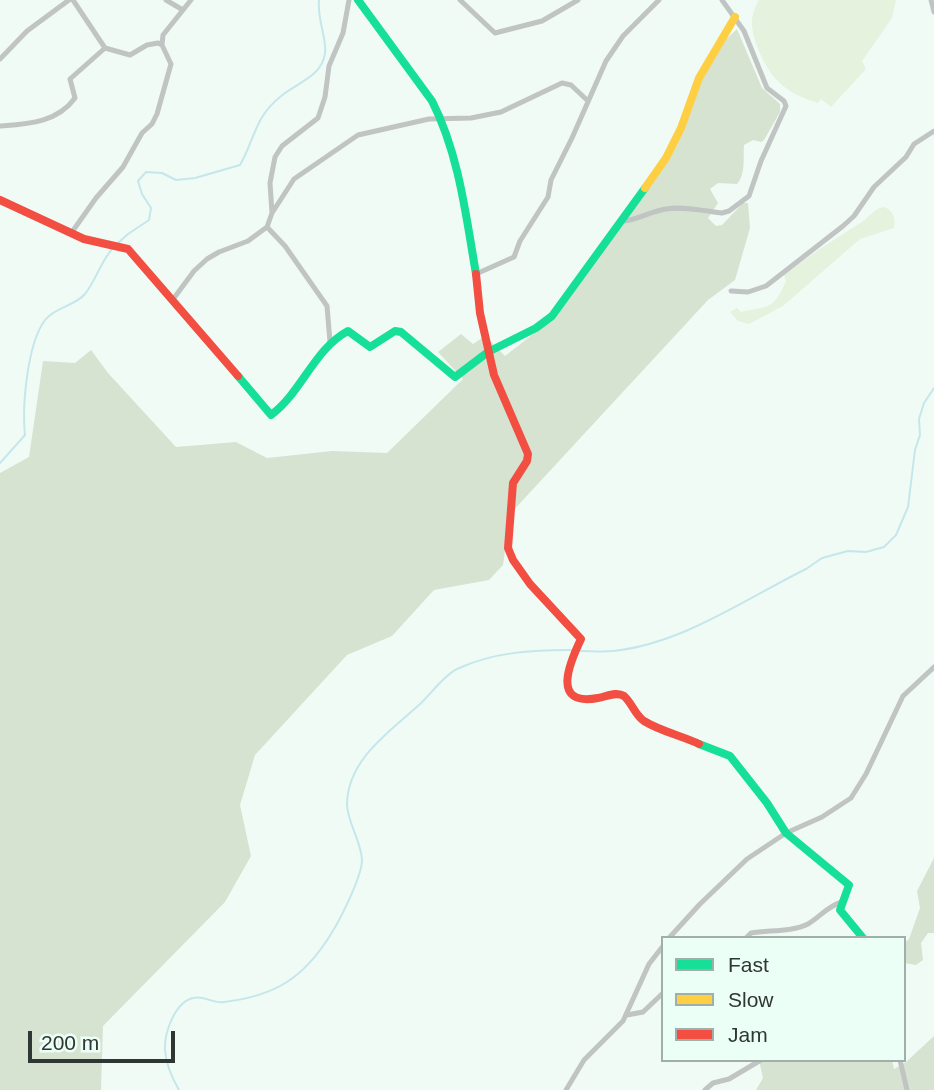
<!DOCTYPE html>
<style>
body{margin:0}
#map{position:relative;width:934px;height:1090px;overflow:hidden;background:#f0fbf6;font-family:Arial,sans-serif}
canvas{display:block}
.legend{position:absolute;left:661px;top:936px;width:245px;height:126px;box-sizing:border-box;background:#ecfff7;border:2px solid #a0afa9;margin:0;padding:9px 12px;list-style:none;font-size:21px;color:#2e3733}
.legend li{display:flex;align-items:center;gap:14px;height:35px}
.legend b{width:35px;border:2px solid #a0afa9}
.scale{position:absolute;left:28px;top:1031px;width:147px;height:32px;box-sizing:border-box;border:4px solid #2e3733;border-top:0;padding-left:9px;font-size:21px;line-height:24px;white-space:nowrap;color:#2e3733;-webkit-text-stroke:5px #ecfff7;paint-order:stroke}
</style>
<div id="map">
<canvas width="934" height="1090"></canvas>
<ul class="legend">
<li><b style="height:9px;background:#16e098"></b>Fast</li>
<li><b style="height:9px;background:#ffcf43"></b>Slow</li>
<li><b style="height:9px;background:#f24e42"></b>Jam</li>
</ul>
<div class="scale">200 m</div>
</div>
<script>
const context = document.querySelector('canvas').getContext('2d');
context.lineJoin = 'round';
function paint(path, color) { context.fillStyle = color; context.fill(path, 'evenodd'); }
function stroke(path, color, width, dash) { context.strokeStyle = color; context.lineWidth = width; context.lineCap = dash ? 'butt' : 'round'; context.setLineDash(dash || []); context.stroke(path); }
const green = new Path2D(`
 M759 0H896L892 18 862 61 866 69 831 107 821 99 818 103C785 93 769 78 757 46 751 28 749 17 759 0Z
 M884 207C893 210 896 219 894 228L860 239 783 306 749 324 738 321 730 312 737 308 741 312C771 305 772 311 786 281L784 275C809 255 835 239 862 222 869 217 875 208 884 207Z`);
const forest = new Path2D(`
 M737 29 762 88 780 104V112L764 140 761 142 753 140 744 145C743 158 746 174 737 184L718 183 710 189 718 203 708 218 716 226 722 225 743 203H748L750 228 735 280 708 300 510 514 503 565 489 580 434 590 392 636 347 655 255 755 240 805 251 856 225 902 103 1026 101 1090H0V473L29 457 43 361 75 363 91 350 108 373 176 447 236 442 267 458 332 451 387 453 463 379 438 352 461 334 473 344 485 336 505 356 555 317 661 170 677 145 702 79 722 43Z
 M934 858V933H928L921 943 923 960 916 965 904 963V943L909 939 920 908 917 891Z
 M934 1036V1090H756L763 1078 759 1060H892L894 1069 906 1062Z`);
const stream = new Path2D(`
 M117 244 128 234 149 220 151 208 142 194 138 181 146 172 162 173 176 180 195 178 240 165C255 139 254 118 280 97 296 83 322 77 325 53 327 38 317 20 319 0
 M0 463 25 435C22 407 27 344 45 320 55 307 75 306 85 294 96 280 101 261 113 248
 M581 651C591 651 603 652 613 651 682 644 745 599 806 569L822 558 848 551 866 552 884 547 896 535 908 507 915 450 920 435 919 419 924 403 934 388
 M179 1090C172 1078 166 1065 165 1050 164 1033 175 1002 193 998 203 995 214 1004 224 1002 275 996 304 978 331 934 340 920 361 878 362 861 362 843 348 824 347 805 347 760 389 732 419 705 431 694 443 676 457 669 493 652 532 650 572 650`);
const street = new Path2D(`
 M166 0 183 10
 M460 0 495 33 542 21 578 0
 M931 0 934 12
 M162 45 163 35 191 0
 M0 59 27 31 69 0
 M0 126C27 124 57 123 75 98L70 79 105 48
 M272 213 294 179 358 135 429 119 471 118 501 112 562 83 571 85 588 101
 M623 221C638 220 651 211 666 209 684 206 704 211 722 213L729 211 749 196 761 161 786 106 784 101 767 88 744 31 722 0
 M267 227 285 246 327 306 330 342
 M72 232 96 198 123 167 142 133 152 124 157 114 171 64 162 45 158 43 147 45 130 55 105 48 73 0
 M476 274 514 257 520 241 548 197 551 180 572 138 606 61 623 36 659 0
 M731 291 748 292 766 286 843 226 854 216 874 187 906 157 914 144 934 131
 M174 298 194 271 207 259 219 252 248 241 267 227 272 213 270 183 275 157 282 146 318 118 325 97 329 66 343 33 349 0
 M669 938 700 904 747 859 786 833 822 817 851 798 866 774 903 696 934 667
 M746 938 751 933C769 930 792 932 808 924 820 917 829 905 842 902
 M627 1015 643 1012 663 993
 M900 1060 907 1090
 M566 1090 584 1060 623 1021 649 964 663 946
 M705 1090 713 1083 729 1079 761 1060`);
const fast = new Path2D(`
 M358 0 432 101C459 154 466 216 476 274
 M238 376 271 415C302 392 314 349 348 331L370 347 395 331 401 332 455 377 488 352 536 328 552 316 645 188
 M699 744 730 756 767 803 786 833 849 885 840 910 863 938`);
const slow = new Path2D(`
 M645 188 666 158 681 128 699 78 735 17`);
const jam = new Path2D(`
 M0 200 84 239 128 249 238 376
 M476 274 480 313 494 375 528 454 527 461 513 483 508 548 513 560 530 584 581 639C570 662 550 707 598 698 606 697 616 691 624 696 632 703 635 715 644 721 660 731 682 736 699 744`);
paint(green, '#e4f2de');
paint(forest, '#d6e3d0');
stroke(stream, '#c5e7eb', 2);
stroke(street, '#c0c4c3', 5);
stroke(fast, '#16e098', 8);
stroke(slow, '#ffcf43', 8);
stroke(jam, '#f24e42', 8);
</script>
